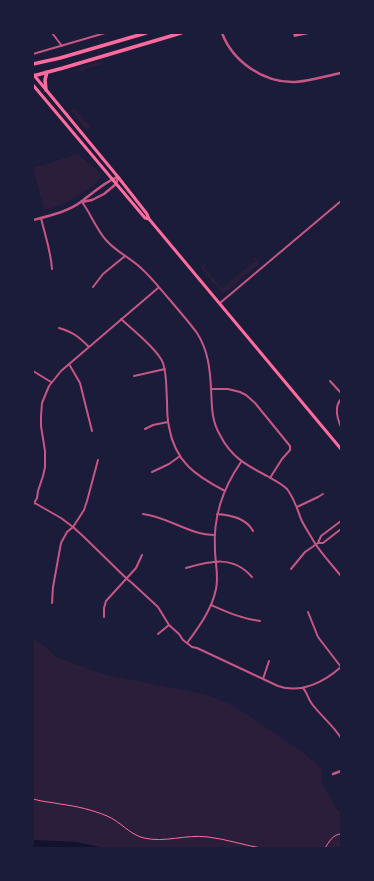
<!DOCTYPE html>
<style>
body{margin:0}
#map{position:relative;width:374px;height:881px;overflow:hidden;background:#1b1b3a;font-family:"Public Sans",sans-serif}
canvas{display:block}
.frame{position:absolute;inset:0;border:34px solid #1b1b3a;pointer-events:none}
</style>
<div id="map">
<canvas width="374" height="881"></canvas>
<div class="frame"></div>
</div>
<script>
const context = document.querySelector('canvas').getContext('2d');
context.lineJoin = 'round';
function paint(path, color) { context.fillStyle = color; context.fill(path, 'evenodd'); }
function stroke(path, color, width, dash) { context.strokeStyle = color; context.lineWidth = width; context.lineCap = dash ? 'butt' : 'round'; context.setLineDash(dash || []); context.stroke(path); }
const green = new Path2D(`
 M102 61 103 64 85 69 83 73 79 69 69 72V71Z
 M74 108 89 125 90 129 86 130 71 110Z
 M78 154 99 172 101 177C94 186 73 200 62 204 56 207 50 208 44 210L33 168Z
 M255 257 258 261 257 266 227 291 223 293 220 291 217 288 220 286 222 288 255 261 253 259Z
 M204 263 206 265 205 267V268L219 285 217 287 201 268Z
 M33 637 58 658 106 675 209 695V696L234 706 304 753 322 769 321 781 338 811H341V848H105L76 842 33 840Z`);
const water = new Path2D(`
 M33 840 76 842 105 848H33Z`);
const building = new Path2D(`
 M293 33H309V34L294 37Z`);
const path = new Path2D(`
 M33 799C43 802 51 802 60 804 76 806 93 810 107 816 120 821 130 835 144 838 165 843 186 834 208 837 226 839 243 845 261 848
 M325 848C329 842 333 834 341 834`);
const minor = new Path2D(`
 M52 33 62 46
 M33 54 105 33
 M82 202C91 214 96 229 106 240 116 252 131 258 142 269 152 278 161 290 170 300 179 311 189 322 197 333 208 350 210 369 211 388 212 405 211 420 220 435 231 457 246 465 267 476 274 480 281 483 287 489 294 498 297 508 301 519 304 526 309 533 313 540 319 551 333 566 341 576
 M41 218C45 235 51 252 52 269
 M93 287 103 274 125 256
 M220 303 341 201
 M121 319C133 330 158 350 163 363 167 375 166 388 167 400 167 409 167 418 169 427 175 462 196 476 225 491
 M59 328C73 332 79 337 89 347
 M69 364 80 383 92 431
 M33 371 51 382
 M134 376 165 369
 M330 381 341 393
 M211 389H228L240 392 246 395 255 403 290 446V450L282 459 270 478
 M341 399C334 407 337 418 341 427
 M145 429 153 425 168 422
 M152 472 169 464 180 456
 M33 502 61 518 73 527 84 537 127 579 132 583 158 607 169 625 179 634 183 640 192 647 197 648 278 686C301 694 324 682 341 667
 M33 505 37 498 38 491 43 476 45 467V451L41 426V416L42 403 49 386 61 371 158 288
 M297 507 318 497 323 494
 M143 514C169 517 189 535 215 535
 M217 514C231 515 246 518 253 531
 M318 543 321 536 341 521
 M186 568C211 561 233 555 252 577
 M291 569 305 552 318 543H323L341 529
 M52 603 53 587 61 543 67 532 73 527 84 510 87 501 98 460
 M211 605C227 612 242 619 260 621
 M308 612 318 637 341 667
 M104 617V608L106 601 136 568 142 555
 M158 634 169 625
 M187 643C199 627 212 609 216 589 219 576 215 563 215 549 213 518 223 488 241 462
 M263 679 269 661
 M303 688C307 692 308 699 312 704 321 716 333 725 341 738`);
const tertiary = new Path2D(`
 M222 33C233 62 264 83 295 82 310 81 326 76 341 73
 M82 202 92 200 104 194 116 184 118 177
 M33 220C49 216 70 211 82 201 92 194 107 180 118 177
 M333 774 341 771`);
const secondary = new Path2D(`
 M33 74 118 177 147 214 149 219 341 449
 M33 85 145 218 149 219`);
const primary = new Path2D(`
 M33 64 60 58 146 33
 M33 76 63 68 181 33
 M46 90 45 80 47 72`);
paint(green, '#2a1e3b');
paint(water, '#12122b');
paint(building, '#dd5f8e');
stroke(path, '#ff6b9d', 1);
stroke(minor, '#c65784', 2);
stroke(tertiary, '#c65784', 2.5);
stroke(secondary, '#ff6b9d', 3);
stroke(primary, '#ff6b9d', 3.5);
</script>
